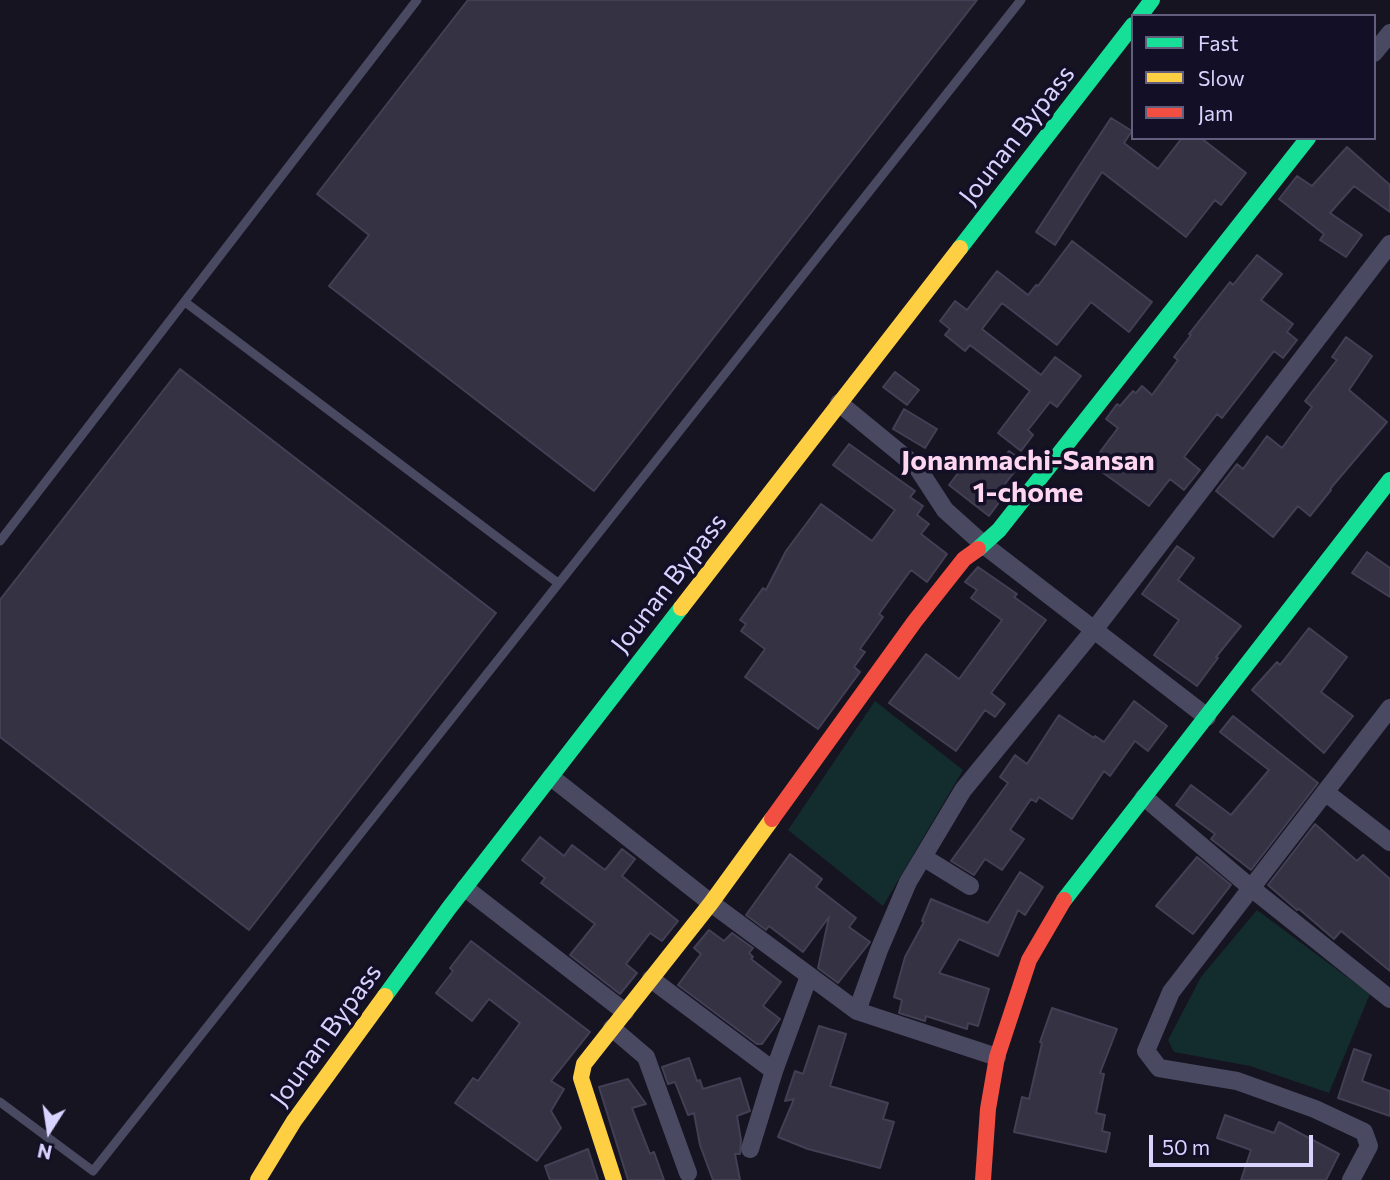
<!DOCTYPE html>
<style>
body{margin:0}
#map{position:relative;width:1390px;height:1180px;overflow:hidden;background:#161421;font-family:Commissioner,sans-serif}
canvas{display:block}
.legend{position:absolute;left:1131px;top:14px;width:245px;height:126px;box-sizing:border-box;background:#130f26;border:2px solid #625e7d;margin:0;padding:9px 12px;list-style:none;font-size:21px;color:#d9d4ff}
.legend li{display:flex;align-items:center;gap:14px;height:35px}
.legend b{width:35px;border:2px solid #625e7d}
.north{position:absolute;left:14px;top:1096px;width:70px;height:70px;-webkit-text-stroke:5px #130f26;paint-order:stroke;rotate:192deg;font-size:19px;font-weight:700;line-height:28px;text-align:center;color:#d9d4ff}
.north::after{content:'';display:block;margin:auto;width:24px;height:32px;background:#d9d4ff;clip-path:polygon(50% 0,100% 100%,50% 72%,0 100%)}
.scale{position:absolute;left:1149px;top:1135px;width:164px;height:32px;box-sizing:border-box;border:4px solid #d9d4ff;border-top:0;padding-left:9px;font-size:21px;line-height:24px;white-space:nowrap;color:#d9d4ff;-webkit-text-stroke:5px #130f26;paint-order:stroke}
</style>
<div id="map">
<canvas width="1390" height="1180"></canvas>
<ul class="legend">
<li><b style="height:9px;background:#16e098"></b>Fast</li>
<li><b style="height:9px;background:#ffcf43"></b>Slow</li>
<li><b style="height:9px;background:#f24e42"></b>Jam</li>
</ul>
<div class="north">N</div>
<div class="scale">50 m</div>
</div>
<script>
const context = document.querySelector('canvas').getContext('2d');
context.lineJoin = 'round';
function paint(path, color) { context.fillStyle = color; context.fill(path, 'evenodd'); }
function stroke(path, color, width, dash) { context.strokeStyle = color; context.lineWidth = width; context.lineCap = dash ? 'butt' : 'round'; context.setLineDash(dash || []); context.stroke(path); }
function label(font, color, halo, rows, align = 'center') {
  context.font = font + ' Commissioner,sans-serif'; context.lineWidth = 7; context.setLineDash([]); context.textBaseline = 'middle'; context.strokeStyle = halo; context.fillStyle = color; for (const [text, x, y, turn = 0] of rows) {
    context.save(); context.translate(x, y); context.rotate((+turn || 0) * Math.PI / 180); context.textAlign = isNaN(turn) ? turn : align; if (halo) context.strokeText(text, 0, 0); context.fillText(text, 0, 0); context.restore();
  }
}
const green = new Path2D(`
 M875 701 963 770 883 906 788 830Z
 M1257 910 1370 994 1329 1093 1250 1066 1174 1052 1168 1040 1201 977Z`);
const building = new Path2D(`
 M468 0H977L594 491 329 286 369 235 317 194Z
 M1111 118 1132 131 1124 143 1158 169 1182 138H1201L1246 173 1221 205 1215 200 1186 237 1102 172 1055 245 1036 232Z
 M1347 147 1390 185V212L1354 186 1330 213 1362 235 1346 257 1320 240 1324 234 1279 199 1297 176 1312 186Z
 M1072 241 1152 302 1129 332 1091 302 1057 345 1002 303 982 329 1041 375 1055 357 1081 376 1057 407 1050 402 1028 430 1033 435 1021 451 998 433 1030 391 970 345 965 351 945 335 950 329 940 321 955 301 967 310 997 271 1028 295 1036 285 1038 286Z
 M1257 255 1282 274 1261 300 1293 324 1287 332 1297 340 1283 358 1274 351 1222 418 1217 414 1184 457 1200 470 1184 490 1170 479 1149 506 1091 464 1118 428 1106 419 1117 404 1120 406 1133 391 1136 393 1142 386 1152 395 1178 360 1174 357 1191 335 1189 334 1230 282 1233 285Z
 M1346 337 1372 356 1349 390 1387 422 1330 489 1331 490 1310 516 1298 506 1273 537 1216 491 1237 464 1243 469 1267 436 1282 448 1312 407 1305 401 1337 360 1332 357Z
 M180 369 496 613 249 930 0 737V600Z
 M895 372 919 390 907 405 883 387Z
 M904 409 937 429 925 448 893 429Z
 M849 444 915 491 910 497 923 506 917 515 929 524 921 534 947 554 927 582 911 570 879 614 883 617 860 649 865 652 854 667 860 672 818 729 745 677 765 649 741 631 746 624 740 620 763 588 766 590 786 551 821 504 872 541 895 510 833 465Z
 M1009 451 1023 461 1001 489 1006 493 989 516 949 485 971 456 992 472Z
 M1177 546 1194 558 1178 580 1241 626 1216 657 1218 658 1197 686 1154 655 1179 620 1142 594Z
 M1367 552 1390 568V597L1352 573Z
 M978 567 1017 594 1014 597 1046 620 991 693 1005 704 995 717 985 710 956 751 889 703 926 654 959 679 1002 620 971 598 977 590 965 582Z
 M1309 628 1347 657 1321 692 1353 716 1324 753 1252 690 1277 662 1280 665Z
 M1134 701 1167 726 1148 751 1135 741 1110 776 1104 771 1072 819 1039 797 1036 802 1031 799 1010 830 1024 839 1002 870 985 859 974 875 951 861 1008 783 1000 777 1015 755 1027 764 1059 715 1094 738 1095 736 1104 742Z
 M1233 716 1318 783 1251 870 1211 839 1215 834 1176 805 1191 785 1231 815 1269 770 1220 732Z
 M1315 824 1357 861 1363 855 1390 879V971L1341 931 1334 939 1299 909 1297 910 1268 885Z
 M540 837 564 856 572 845 605 870 622 849 635 859 622 876 678 921 662 941 650 933 626 964 637 973 620 994 570 955 595 924 541 883 545 878 522 860Z
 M790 854 822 879 816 887 856 918 849 927 870 942 838 983 818 968 829 917 803 952 769 926 766 930 746 915Z
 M1197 857 1231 885 1193 934 1156 906Z
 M1020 872 1043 887 1025 915 1018 910 998 956 959 939 939 973 989 989 978 1026 968 1023 967 1029 926 1016 925 1021 899 1013 902 1000 894 997 905 957 924 922 922 921 931 899 988 923Z
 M709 930 724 941 732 933 753 948 749 953 753 957 751 959 781 982 763 1006 780 1019 762 1044H757L678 985 701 954 694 948Z
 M471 941 590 1032 551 1081 564 1089 551 1111 561 1128 537 1161 455 1103 473 1078 478 1081 520 1023 489 999 472 1021 436 993 453 971 450 968Z
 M1052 1008 1117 1029 1100 1073 1104 1074 1096 1113 1105 1115 1102 1131 1110 1133 1106 1152 1014 1132 1022 1097 1029 1099 1042 1043 1040 1042Z
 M819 1026 846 1034 830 1086 888 1103 883 1119 894 1122 880 1168 808 1149 778 1137 794 1099 785 1101 795 1071 803 1074Z
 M1354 1049 1371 1055 1362 1081 1390 1091V1116L1338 1098Z
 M689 1058 697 1081 700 1080 703 1089 740 1078 750 1111 737 1116 741 1140 740 1154H735L740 1180H713L700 1145 694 1113 688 1115 675 1082 668 1084 662 1067Z
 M628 1079 646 1104 632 1108 650 1154 654 1152 664 1180H628L599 1087Z
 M1225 1115 1274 1133 1279 1122 1339 1154 1326 1180H1241L1251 1150 1217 1138Z
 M588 1149 598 1180H550L545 1166Z`);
const lane = new Path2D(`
 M185 302 558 583
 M0 541 417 0
 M0 1102 93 1171 1021 0`);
const street = new Path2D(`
 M1374 53 1390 33
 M839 403 917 467 945 510 984 545 1207 717
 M551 777 711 903 857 1011 997 1057
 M1325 792 1390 842
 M1144 797 1250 887 1390 999
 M923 857 970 886
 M465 888 625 1012
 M651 979 774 1071
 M857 1011 879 950 908 882 963 790 1094 630 1390 244
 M612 1028 646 1057 688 1173
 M750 1149 774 1071 809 976
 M1351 1180 1369 1146 1364 1132 1315 1109 1237 1081 1159 1068 1146 1051 1171 992 1390 708`);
const fast = new Path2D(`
 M1140 16 1152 0
 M960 248 1133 25
 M978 549 999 530 1308 138
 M1064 900 1390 480
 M385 996 449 908 681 608`);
const slow = new Path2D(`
 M681 608 960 248
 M258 1180 294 1121 385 996
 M614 1180 581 1078 584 1064 711 903 772 819`);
const jam = new Path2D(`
 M772 819 915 621 964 559 978 549
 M983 1180 988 1109 997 1057 1029 960 1064 900`);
const streetNames = [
 ["Jounan Bypass",1017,135,-52],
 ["Jounan Bypass",669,583,-52],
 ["Jounan Bypass",326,1035,-54]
];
const neighbourhoodNames = [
 ["Jonanmachi-Sansan",1028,461],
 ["1-chome",1028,493]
];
paint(green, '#132c2d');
paint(building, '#343243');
stroke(building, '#433f54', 2);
stroke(lane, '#4a4962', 9);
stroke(street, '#4a4962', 18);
stroke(fast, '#16e098', 16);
stroke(slow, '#ffcf43', 16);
stroke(jam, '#f24e42', 16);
label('26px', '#d9d4ff', '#130f26', streetNames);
label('bold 28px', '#ffd6f0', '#130f26', neighbourhoodNames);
</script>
